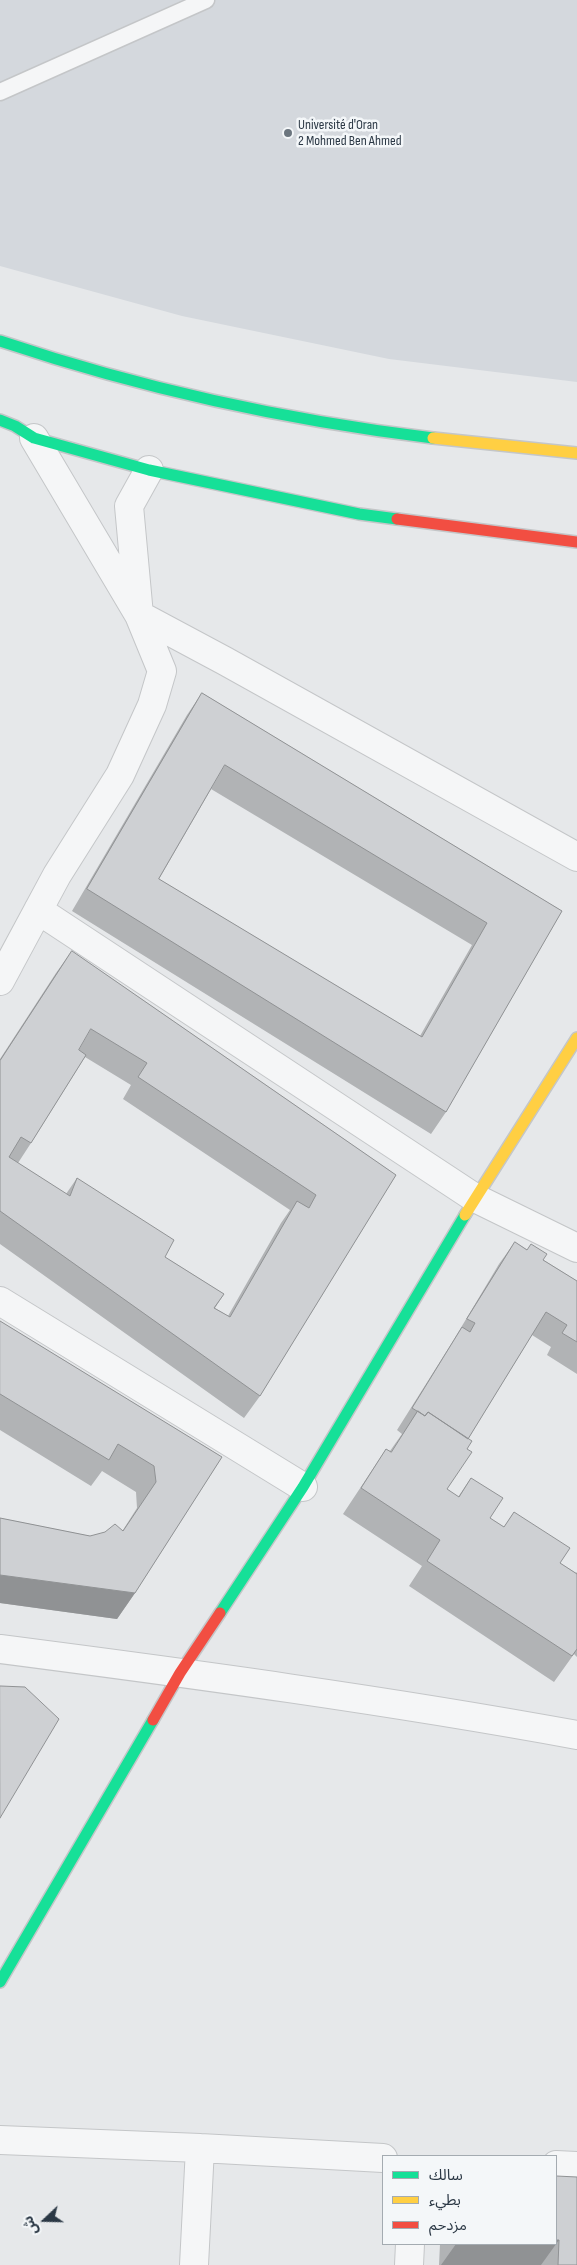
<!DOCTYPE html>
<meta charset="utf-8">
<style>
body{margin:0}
#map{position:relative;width:577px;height:2265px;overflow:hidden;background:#e6e8ea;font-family:"Sofia Sans Condensed","Noto Sans Arabic",sans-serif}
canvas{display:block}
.legend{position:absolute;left:382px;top:2155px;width:175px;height:90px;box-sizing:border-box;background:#f4f7f9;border:1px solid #a4abb1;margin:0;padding:6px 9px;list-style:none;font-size:15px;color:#2b3845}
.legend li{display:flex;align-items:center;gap:10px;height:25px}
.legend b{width:25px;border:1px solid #a4abb1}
.north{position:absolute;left:20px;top:2195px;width:50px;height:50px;-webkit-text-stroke:4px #f4f7f9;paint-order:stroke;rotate:249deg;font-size:14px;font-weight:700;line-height:20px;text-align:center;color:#2b3845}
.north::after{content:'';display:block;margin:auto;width:18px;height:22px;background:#2b3845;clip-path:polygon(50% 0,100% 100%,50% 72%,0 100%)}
</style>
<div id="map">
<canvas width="577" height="2265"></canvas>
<ul class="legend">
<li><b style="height:6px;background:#16e098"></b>سالك</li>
<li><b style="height:6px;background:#ffcf43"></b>بطيء</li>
<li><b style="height:6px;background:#f24e42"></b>مزدحم</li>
</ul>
<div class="north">ش</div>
</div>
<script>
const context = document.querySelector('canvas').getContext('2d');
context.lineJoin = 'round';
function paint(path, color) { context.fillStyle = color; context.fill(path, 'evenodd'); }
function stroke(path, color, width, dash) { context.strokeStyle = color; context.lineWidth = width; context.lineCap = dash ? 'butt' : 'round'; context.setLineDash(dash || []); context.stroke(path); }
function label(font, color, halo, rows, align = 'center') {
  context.font = font + ' "Sofia Sans Condensed",sans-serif'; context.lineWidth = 5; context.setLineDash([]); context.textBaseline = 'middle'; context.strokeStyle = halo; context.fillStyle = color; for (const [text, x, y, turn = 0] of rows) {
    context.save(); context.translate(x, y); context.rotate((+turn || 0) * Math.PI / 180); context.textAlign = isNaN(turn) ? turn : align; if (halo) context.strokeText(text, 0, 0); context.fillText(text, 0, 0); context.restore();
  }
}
const built = new Path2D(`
 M0 0H577V382L389 359 182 316 0 266Z`);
const lane = new Path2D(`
 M0 92 206 0`);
const street = new Path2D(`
 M34 438 139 615 129 506 149 470
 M139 615 225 661 577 857
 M38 910 475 1198 577 1248
 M0 981 57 875 120 775 152 705 162 671 139 615
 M0 1301 303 1487
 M0 1649C193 1674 386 1700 577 1735
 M0 2140 200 2148 383 2158
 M556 2165 577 2166
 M194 2265 200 2148
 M409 2265 410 2244`);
const fast = new Path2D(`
 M0 341C143 389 283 420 433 438
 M0 420 15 426 34 438 149 470 359 514 397 519
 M220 1613 303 1487 465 1215
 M0 1982 153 1720`);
const slow = new Path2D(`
 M433 438 577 453
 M465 1215 577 1038`);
const jam = new Path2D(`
 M397 519 577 542
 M153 1720 180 1673 220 1613`);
const wall = new Path2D(`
 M202 693 562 911 446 1112 431 1134 72 911 187 715ZM211 789 472 945 420 1036 159 879Z
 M72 951 396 1175 260 1396 244 1418 0 1244V1059L56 973ZM85 1057 131 1085 123 1099 290 1210 281 1223 228 1316 215 1308 224 1294 165 1257 77 1178 66 1194 18 1163 31 1143Z
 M515 1242 577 1281V1374L547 1355 551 1347 532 1335 468 1439 467 1449 447 1489 458 1497 471 1478 490 1518 504 1527 514 1512 560 1563 576 1573 577 1572V1657L574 1654 554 1682 409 1586 422 1566 343 1514 386 1449 390 1451 402 1434 397 1430 453 1341 499 1264Z
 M0 1321 222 1457 135 1593 117 1619 0 1603V1518L90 1536 123 1530 137 1508 136 1492 102 1471 91 1486 0 1430Z
 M556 2176 577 2265H439L440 2244H556Z`);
const shadedWall = new Path2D(`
 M0 1575 135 1593 117 1619 0 1603Z
 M556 2240H559L541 2265H441L456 2244H556Z`);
const building = new Path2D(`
 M202 693 562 911 446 1112 87 889ZM225 765 487 923 422 1037 159 879Z
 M72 951 396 1175 260 1396 0 1211V1061ZM91 1029 147 1063 138 1077 316 1195 309 1208 297 1201 230 1317 214 1308 224 1294 165 1257 174 1240 77 1178 70 1196 9 1157 21 1137 31 1143 86 1055 79 1050Z
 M515 1242 527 1250 531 1244 547 1254 543 1260 577 1281V1342L562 1333 567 1325 546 1312 468 1439 428 1412 425 1416 412 1408 462 1327 470 1332 475 1323 467 1319Z
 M0 1321 222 1457 135 1593 0 1575V1518L90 1536 105 1532 115 1524 123 1531 156 1482 154 1466 118 1444 109 1460 0 1394Z
 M418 1411 425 1416 428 1412 472 1441 467 1449 472 1452 447 1489 459 1497 471 1478 503 1498 490 1518 504 1527 514 1512 570 1548 560 1563 577 1574V1649L572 1656 427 1561 440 1540 361 1488 386 1449 391 1452Z
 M0 1686 25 1687 59 1719 0 1818Z
 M556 2176 577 2177V2265H558L559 2240H556Z`);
const markers = [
 [288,133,5,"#6c767f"]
];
const poiNames = [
 ["Université d'Oran",298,125],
 ["2 Mohmed Ben Ahmed",298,141]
];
paint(built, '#d4d8dd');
stroke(lane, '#c4c6c8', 19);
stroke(street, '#c4c6c8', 30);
stroke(fast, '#c4c6c8', 14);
stroke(slow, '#c4c6c8', 14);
stroke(jam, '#c4c6c8', 14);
stroke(lane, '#f5f6f7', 16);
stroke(street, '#f5f6f7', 28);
stroke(fast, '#16e098', 11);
stroke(slow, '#ffcf43', 11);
stroke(jam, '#f24e42', 11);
paint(wall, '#b1b3b5');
paint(shadedWall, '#909294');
paint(building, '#ced0d3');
stroke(building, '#909294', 1);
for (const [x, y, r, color] of markers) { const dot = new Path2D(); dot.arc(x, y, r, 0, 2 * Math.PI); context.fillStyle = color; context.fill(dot); stroke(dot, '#f4f7f9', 2); }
label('14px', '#2b3845', '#f4f7f9', poiNames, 'left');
</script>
